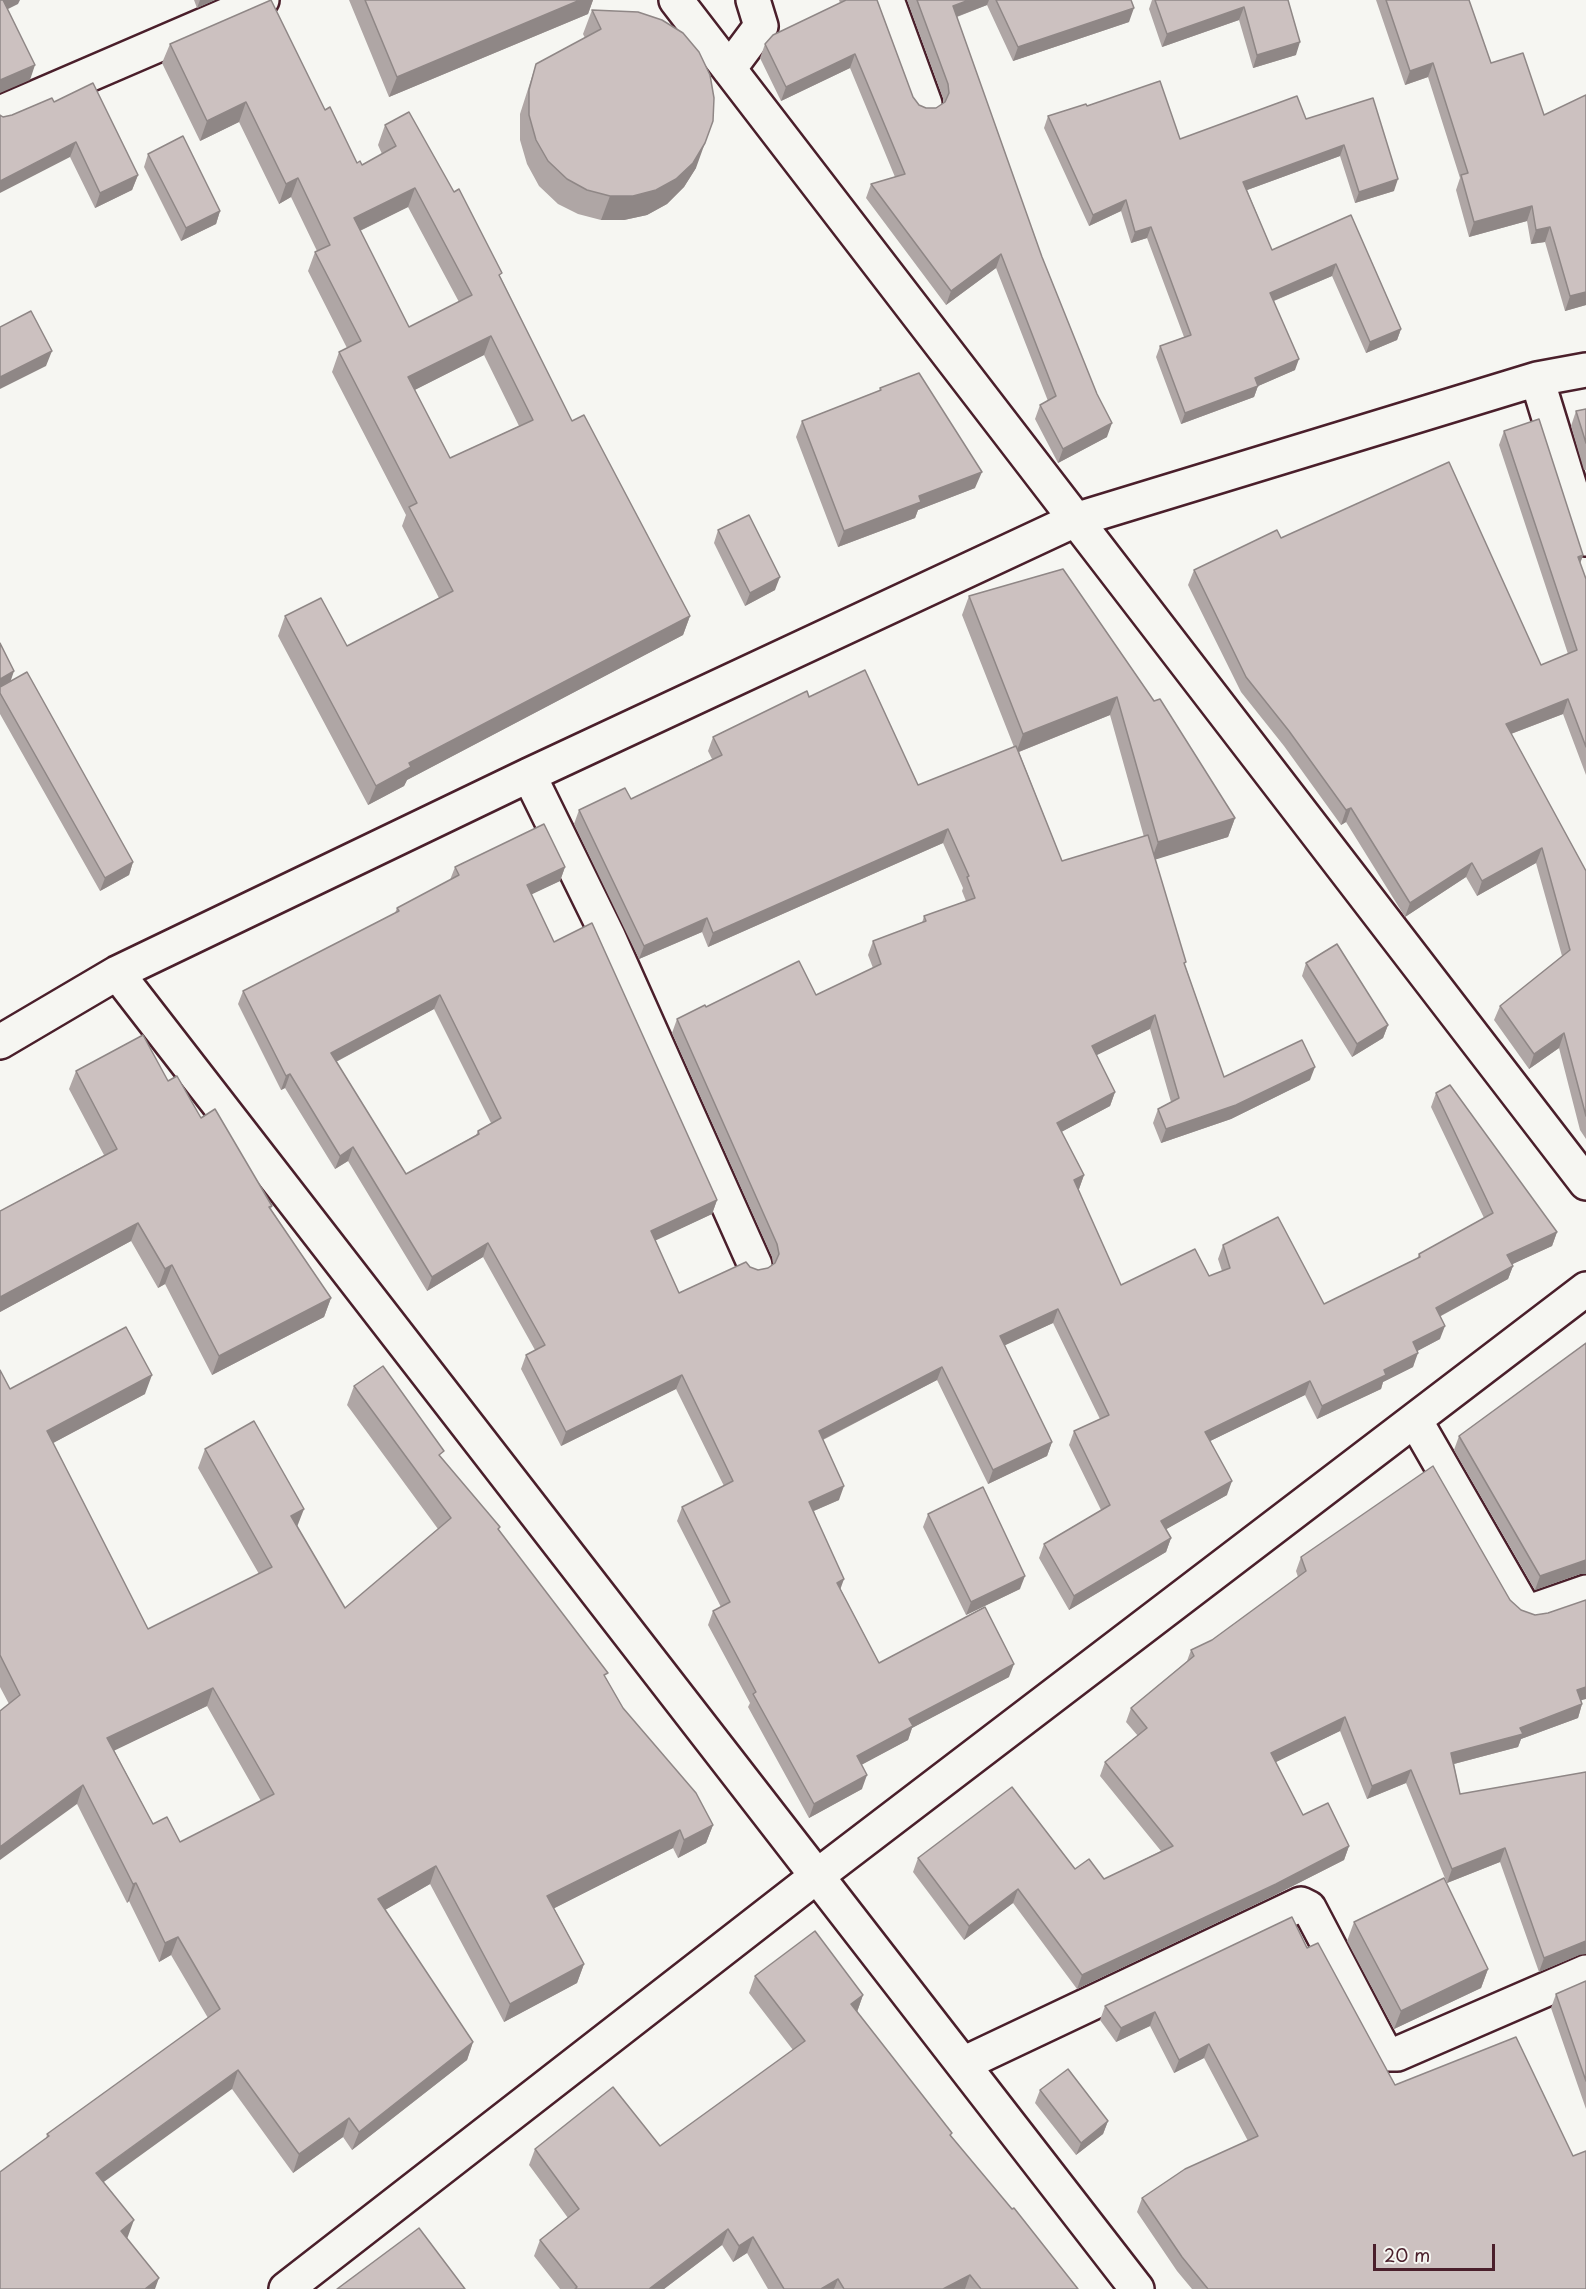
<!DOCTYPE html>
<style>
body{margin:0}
#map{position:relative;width:1586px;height:2289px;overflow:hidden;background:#f6f6f2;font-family:"Playpen Sans",sans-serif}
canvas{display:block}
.scale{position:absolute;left:1373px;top:2244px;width:122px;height:27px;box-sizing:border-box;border:3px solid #4a1f2b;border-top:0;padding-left:8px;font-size:18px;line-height:21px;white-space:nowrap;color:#4a1f2b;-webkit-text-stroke:4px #f6f6f2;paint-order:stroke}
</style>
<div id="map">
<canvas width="1586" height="2289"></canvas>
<div class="scale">20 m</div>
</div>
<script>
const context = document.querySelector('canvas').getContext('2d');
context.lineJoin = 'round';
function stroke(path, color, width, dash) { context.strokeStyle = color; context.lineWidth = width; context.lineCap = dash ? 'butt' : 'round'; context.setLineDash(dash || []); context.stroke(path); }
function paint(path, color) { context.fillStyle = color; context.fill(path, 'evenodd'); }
const minor = new Path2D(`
 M676 0 1586 1183
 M887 0 925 104
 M729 69 761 26 753 0
 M0 113 262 0
 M1537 379 1586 539
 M529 775 608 936 755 1265
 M117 973 1137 2289
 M0 1042 117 973 529 775 1075 520 1537 379 1586 370
 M1415 1420 1521 1604 1528 1610 1537 1609 1586 1592
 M963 2064 1301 1904 1309 1908 1383 2049 1389 2054H1397L1586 1972
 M286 2289 817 1876 1586 1289`);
const wall = new Path2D(`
 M194 0H215L197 8Z
 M349 0H593L588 14 389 97Z
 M839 0H877L913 97 919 105 926 108H936L943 103V98L907 0H1131L1129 22 1013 61 987 5 957 17 1042 257 1107 437 1058 463 1035 419 1040 405 1048 401 996 268 946 305 866 198 871 184 895 177 850 68 781 101 760 58 765 44 840 3Z
 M1152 0H1288L1296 55 1253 68 1239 20 1162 47 1149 9Z
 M1376 0H1469L1491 63 1586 305 1565 311 1545 242 1531 244 1527 221 1469 237 1456 190 1460 178 1428 77 1405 85Z
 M592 10 696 168 684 187 667 204 647 215 624 220H601L578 214 558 204 539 186 527 164 520 140V114L536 64 585 38 583 34Z
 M170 44 325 110 357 163 362 165 382 154 378 145 385 125 501 278 572 421 690 616 683 635 407 780 404 786 368 805 278 636 285 616 347 646 439 598 402 526 406 515 332 372 339 352 347 348 308 271 315 252 317 251 291 197 279 204 239 122 200 141 162 63ZM408 207 459 302 409 327 360 231ZM484 355 519 426 450 458 414 390Z
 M1373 98 1394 191 1355 203 1340 156 1247 190 1272 250 1351 215 1401 329 1397 340 1366 353 1332 276 1274 301 1295 370 1258 386 1254 397 1181 424 1156 357 1160 346 1184 337 1147 238 1131 243 1121 211 1089 226 1044 128 1048 116 1087 106 1180 139 1306 119Z
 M54 102 138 175 132 190 95 208 70 157 3 117 12 115Z
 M148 154 220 211 216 224 181 241 144 167Z
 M880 388 975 488 918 510 915 518 838 547 796 437 802 421 879 391Z
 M1586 409V470H1584L1571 426 1576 411Z
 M1504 431 1583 555 1580 563 1586 579V775L1563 714 1511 734 1586 871V1139L1580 1130 1559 1048 1529 1069 1494 1020 1500 1006 1562 956 1536 863 1477 896 1466 877 1405 917 1346 822 1341 825 1284 746 1241 692 1188 585 1194 570 1281 538 1541 665 1568 654 1499 445Z
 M718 530 775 590 745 606 714 543Z
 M1063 569 1235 818 1228 837 1155 859 1185 965 1224 1077 1310 1080 1231 1119 1161 1143 1153 1123 1158 1109 1171 1102 1150 1029 1096 1055 1115 1092 1110 1106 1061 1132 1084 1175 1079 1189H1078L1121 1285 1209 1276 1222 1271 1218 1259 1223 1245 1324 1304 1417 1259 1419 1254 1484 1218 1431 1107 1436 1093 1557 1232 1552 1246 1512 1264 1513 1266 1508 1279 1441 1316 1440 1339 1417 1351 1413 1367 1383 1382 1381 1389 1317 1419 1305 1395 1210 1441 1227 1495 1166 1529 1171 1538 1166 1552 1069 1610 1039 1558 1044 1544 1101 1510 1069 1445 1074 1431 1100 1419 1053 1323 1004 1345 1052 1442 1047 1456 988 1484 937 1380 823 1440 839 1500 814 1511 841 1590 879 1663 1009 1677 912 1728 908 1740 862 1764V1789L809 1818 748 1707 750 1703 708 1625 713 1611 721 1607 677 1521 682 1507 724 1486 676 1389 561 1446 521 1369 526 1355 535 1350 483 1257 427 1291 348 1161 335 1169 285 1088 281 1090 238 1004 243 991 395 913 397 908 450 880 455 867H565L560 881 531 894 554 942 717 1200 712 1214 655 1240 679 1293 750 1267 758 1270 768 1268 773 1264 772 1257 672 1033 677 1019 706 1007 816 995 873 968 868 955 873 941 922 923 924 916 966 901 962 891 963 888 943 843 708 947 702 932 639 959 574 824 579 810 631 799 712 759 708 751 713 737 809 697 918 785 1014 747 962 615 969 596ZM1110 715 1144 837 1062 861 1019 752ZM434 1009 491 1123 478 1131 476 1135 406 1174 336 1062Z
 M0 643 10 682 133 862 129 875 100 891 0 714Z
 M1306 963 1388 1025 1383 1038 1352 1057 1302 976Z
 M76 1071 168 1081 201 1118 272 1206 271 1209 331 1298 324 1317 212 1375 165 1284 158 1288 131 1241 0 1312V1211L104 1155 69 1089Z
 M1586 1343V1574H1580L1535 1590 1454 1450 1459 1436Z
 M0 1370 10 1389 145 1394 53 1443 148 1629 259 1574 198 1468 205 1449 297 1526 345 1608 438 1529 347 1405 354 1386 441 1458 499 1530 606 1678 623 1708 713 1825 706 1843 678 1858 673 1848 554 1908 584 1964 577 1983 504 2022 430 1884 385 1910 473 2042 467 2060 352 2150 343 2137 293 2173 232 2089 46 2139 47 2134 208 2018 171 1955 159 1962 129 1901 127 1903 77 1804 9 1704 0 1687ZM207 1706 261 1801 180 1842 153 1824 114 1750Z
 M928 1514 1020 1589 966 1615 923 1527Z
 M1301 1557 1510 1600 1581 1701 1582 1704 1578 1718 1521 1739 1518 1747 1454 1764 1460 1794 1586 1772 1579 1955 1539 1972 1500 1862 1447 1883 1406 1783 1367 1799 1340 1731 1275 1762 1303 1815 1349 1846 1344 1860 1271 1897 1077 1989 1013 1903 964 1940 913 1872 918 1858 1075 1869 1104 1879 1161 1851 1100 1776 1105 1762 1138 1736 1126 1722 1131 1708 1187 1661 1191 1650 1212 1640 1298 1577 1296 1571Z
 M1354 1922 1488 1969 1481 1988 1394 2029 1347 1941Z
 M1307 1948 1395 2085 1573 2156 1586 2289H1192L1177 2271 1137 2212 1142 2198 1248 2141 1204 2058 1174 2073 1150 2026 1116 2042 1100 2020 1105 2006Z
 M755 1976 863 1995 857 2012 951 2136 1078 2289H768L747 2253 733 2262 722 2245 664 2289H560L534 2256 540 2240 568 2218 529 2165 535 2149 660 2146 793 2050 749 1993Z
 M1586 1981V2109L1551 2008 1556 1994Z
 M1040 2090 1108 2121 1103 2134 1076 2155 1035 2103Z`);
const shadedWall = new Path2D(`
 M2 0H20L18 4 0 13Z
 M200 0H215L197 8Z
 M580 0H593L588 14 389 97 397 77Z
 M969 0H989L987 5 948 20 953 6Z
 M1244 7 1239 20 1162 47 1167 34Z
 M1134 8 1129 22 1013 61 1018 47Z
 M1300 42 1296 55 1253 68 1257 55Z
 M855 54 850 68 781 101 786 87Z
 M1433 63 1428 77 1405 85 1410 71Z
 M35 65 30 80 0 93V80Z
 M246 102 239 122 200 141 207 121Z
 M76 142 70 157 0 193V181Z
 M705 143 696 168 684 187 667 204 647 215 624 220H601L610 196Z
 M1344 145 1340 156 1239 193 1243 182Z
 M138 175 132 190 95 208 100 193Z
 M298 178 291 197 279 204 286 184Z
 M1398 179 1394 191 1355 203 1359 192Z
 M415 188 408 207 347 237 354 218Z
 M1126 200 1121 211 1089 226 1093 215Z
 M1532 206 1527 221 1469 237 1474 222Z
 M220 211 216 224 181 241 186 228Z
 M1151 227 1147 238 1131 243 1135 232Z
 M1550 227 1545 242 1531 244 1536 230Z
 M1001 254 996 268 946 305 951 291Z
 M1336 264 1332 276 1266 304 1270 293Z
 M1586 292V305L1565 311 1570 296Z
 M1401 329 1397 340 1366 353 1370 342Z
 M491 336 484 355 401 397 408 377Z
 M52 351 46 366 0 389V377Z
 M1299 359 1295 370 1256 387 1258 386 1254 397 1181 424 1185 413 1255 378Z
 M1112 423 1107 437 1058 463 1063 449Z
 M982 472 975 488 918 510 915 518 838 547 844 531 919 496Z
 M1583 555 1578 570V557Z
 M780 577 775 590 745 606 750 593Z
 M690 616 683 635 407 780 404 786 368 805 376 786 409 763Z
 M14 671 9 686 0 691V679Z
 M1117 697 1110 715 1016 753 1023 734Z
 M1568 699 1563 714 1500 738 1506 724Z
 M1351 808 1346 822 1341 825 1346 810Z
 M1235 818 1228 837 1151 861 1158 842Z
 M948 829 943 843 708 947 713 933Z
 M1542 848 1536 863 1477 896 1482 881Z
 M133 862 129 875 100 891 105 878Z
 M1472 863 1466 877 1405 917 1410 903Z
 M565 867 560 881 522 899 527 885Z
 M707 918 702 932 639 959 644 946Z
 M440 995 434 1009 326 1067 331 1053Z
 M1155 1015 1150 1029 1087 1060 1092 1046Z
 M1388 1025 1383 1038 1352 1057 1357 1044Z
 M1564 1033 1559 1048 1529 1069 1534 1054Z
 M1315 1067 1310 1080 1231 1119 1161 1143 1166 1129Z
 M290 1074 285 1088 281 1090 286 1076Z
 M1115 1092 1110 1106 1052 1137 1057 1123Z
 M353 1147 348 1161 335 1169 340 1156Z
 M1084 1175 1079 1189 1069 1194 1074 1180Z
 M717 1200 712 1214 646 1245 651 1231Z
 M138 1223 131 1241 0 1312V1297Z
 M1557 1232 1552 1246 1502 1269 1507 1255Z
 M488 1243 483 1257 427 1291 432 1277Z
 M172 1265 165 1284 158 1288 165 1269Z
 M1513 1266 1508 1279 1431 1321 1436 1308Z
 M331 1298 324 1317 212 1375 219 1356Z
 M1058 1309 1053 1323 995 1350 1000 1336Z
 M1445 1326 1440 1339 1408 1356 1413 1342Z
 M1418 1353 1413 1367 1383 1382 1381 1389 1317 1419 1322 1406 1384 1370Z
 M942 1367 937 1380 814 1444 819 1431Z
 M152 1375 145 1394 40 1450 47 1431Z
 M682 1375 676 1389 561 1446 566 1432Z
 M1310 1381 1305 1395 1200 1446 1205 1432Z
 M1052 1442 1047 1456 988 1484 993 1470Z
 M1232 1481 1227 1495 1156 1535 1161 1521Z
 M844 1486 839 1500 804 1515 809 1502Z
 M304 1509 297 1527 291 1516Z
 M1171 1538 1166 1552 1069 1610 1074 1596Z
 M1586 1560V1574H1580L1535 1590 1540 1576Z
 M1025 1576 1020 1589 966 1615 971 1602Z
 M844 1579 839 1593 837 1583Z
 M1014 1664 1009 1677 912 1728 908 1740 852 1770 857 1756 909 1719Z
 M1586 1687V1699L1572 1703 1577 1690Z
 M213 1688 207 1706 101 1757 107 1738Z
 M1582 1704 1578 1718 1521 1739 1518 1747 1446 1766 1451 1753Z
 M1345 1717 1340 1731 1266 1767 1271 1753Z
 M1411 1770 1406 1783 1367 1799 1372 1786Z
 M867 1775 862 1789 809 1818 814 1804Z
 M83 1785 77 1804 0 1860V1847Z
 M713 1825 706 1843 678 1858 684 1840Z
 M680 1830 673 1848 541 1915 547 1896Z
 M1349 1846 1344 1860 1271 1897 1077 1989 1082 1975Z
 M1505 1848 1500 1862 1447 1883 1452 1869Z
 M436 1866 430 1884 371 1918 378 1899Z
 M136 1883 129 1901 127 1903 133 1884Z
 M1018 1889 1013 1903 964 1940 969 1926Z
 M178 1937 171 1955 159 1962 165 1943Z
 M1584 1941H1586V1954L1579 1955 1539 1972 1544 1958Z
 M584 1964 577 1983 504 2022 510 2004Z
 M1488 1969 1481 1988 1394 2029 1401 2011Z
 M863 1995 857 2012 845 2021 851 2004Z
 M1155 2012 1150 2026 1116 2042 1121 2028Z
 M473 2042 467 2060 352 2150 359 2132Z
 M1209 2044 1204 2058 1174 2073 1179 2060Z
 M238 2070 232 2089 90 2192 96 2173Z
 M349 2118 343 2137 293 2173 299 2154Z
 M1108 2121 1103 2134 1076 2155 1081 2143Z
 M134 2220 127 2239 121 2231Z
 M728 2229 722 2245 664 2289H649Z
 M753 2237 747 2253 733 2262 739 2246Z
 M970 2275 965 2289H943Z
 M159 2278 155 2289H145Z
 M838 2279 834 2289H821Z`);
const building = new Path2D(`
 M0 0H3L35 65 0 80Z
 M271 0 325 110 330 107 357 163 360 161 362 165 396 146 385 125 409 112 454 192 459 189 502 273 499 275 572 421 584 415 690 616 409 763 411 767 376 786 285 616 321 598 347 646 453 591 409 507 417 503 339 352 361 341 315 252 330 245 298 178 286 184 246 102 207 121 170 44ZM415 188 472 295 409 327 354 218ZM491 336 533 420 450 458 408 377Z
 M365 0H580L397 77Z
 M846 0H877L913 97 919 105 926 108H936L945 102 949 93 948 84 917 0H969L953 6 1042 257 1097 394 1112 423 1063 449 1040 405 1056 396 1001 254 951 291 871 184 905 174 855 54 786 87 765 44 773 35Z
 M996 0H1131L1134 8 1018 47Z
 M1155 0H1288L1300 42 1257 55 1244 7 1167 34Z
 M1386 0H1469L1491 63 1523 53 1544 115 1586 95V292L1570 296 1550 227 1536 230 1532 206 1474 222 1461 175 1468 173 1433 63 1410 71Z
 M592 10 638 12 662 20 683 33 699 52 710 75 714 98 713 121 705 143 693 163 676 179 656 190 633 196H610L587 190 567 179 548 161 536 140 529 115V90L536 64 601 29Z
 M1160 81 1180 139 1297 96 1306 119 1373 98 1398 179 1359 192 1344 145 1243 182 1272 250 1351 215 1401 329 1370 342 1336 264 1270 293 1299 359 1255 378 1258 386 1185 413 1160 346 1191 335 1151 227 1135 232 1126 200 1093 215 1048 116 1086 104 1087 106Z
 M93 83 138 175 100 193 76 142 0 181V115L3 117 12 115 52 98 54 102Z
 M183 136 220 211 186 228 148 154Z
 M31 311 52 351 0 377V327Z
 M919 373 982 472 919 496 921 502 844 531 802 421 881 390 880 388Z
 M1586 409V443L1576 411Z
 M1539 419 1583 555 1578 557 1586 579V747L1568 699 1506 724 1586 871V1116L1564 1033 1534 1054 1500 1006 1570 950 1542 848 1482 881 1472 863 1410 903 1351 808 1346 810 1289 731 1246 677 1194 570 1277 530 1281 538 1449 462 1541 665 1577 650 1504 431Z
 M749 515 780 577 750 593 718 530Z
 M1063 569 1154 701 1160 699 1235 818 1158 842 1117 697 1023 734 969 596Z
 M0 643 14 671 0 679Z
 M865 670 918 785 1016 746 1062 861 1148 835 1186 962 1184 963 1224 1077 1302 1040 1315 1067 1236 1105 1166 1129 1158 1109 1179 1098 1155 1015 1092 1046 1115 1092 1057 1123 1084 1175 1074 1180 1121 1285 1195 1249 1209 1276 1230 1268 1223 1245 1278 1217 1324 1304 1420 1257 1419 1254 1493 1213 1436 1093 1450 1085 1557 1232 1507 1255 1513 1266 1436 1308 1445 1326 1413 1342 1418 1353 1384 1370 1386 1375 1322 1406 1310 1381 1205 1432 1232 1481 1161 1521 1171 1538 1074 1596 1044 1544 1110 1505 1074 1431 1109 1415 1058 1309 1000 1336 1052 1442 993 1470 942 1367 819 1431 844 1486 809 1502 844 1579 837 1583 879 1663 985 1607 1014 1664 909 1719 913 1726 857 1756 867 1775 814 1804 753 1694 756 1692 713 1611 730 1602 682 1507 733 1481 682 1375 566 1432 526 1355 545 1345 488 1243 432 1277 353 1147 340 1156 290 1074 286 1076 243 991 399 911 397 908 459 875 455 867 544 824 565 867 527 885 554 942 592 923 717 1200 651 1231 679 1293 746 1262 750 1267 758 1270 768 1268 775 1263 779 1254 777 1244 677 1019 705 1005 706 1007 799 961 816 995 881 964 873 941 926 921 924 916 975 898 967 877 969 876 948 829 713 933 707 918 644 946 579 810 625 788 631 799 722 755 713 737 807 691 809 697ZM440 995 501 1118 478 1131 479 1134 406 1174 331 1053Z
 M27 672 133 862 105 878 0 693V687Z
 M1337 944 1388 1025 1357 1044 1306 963Z
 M143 1035 168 1081 177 1076 201 1118 215 1109 272 1206 269 1207 331 1298 219 1356 172 1265 165 1269 138 1223 0 1297V1211L117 1149 76 1071Z
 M126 1327 152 1375 47 1431 148 1629 272 1567 205 1449 254 1421 304 1509 291 1516 345 1608 451 1518 354 1386 383 1366 444 1451 439 1455 500 1527 498 1529 608 1673 604 1675 623 1708 696 1793 713 1825 684 1840 680 1830 547 1896 584 1964 510 2004 436 1866 378 1899 473 2042 359 2132 349 2118 299 2154 238 2070 96 2173 134 2220 121 2231 159 2278 145 2289H0V2172L49 2136 47 2134 220 2009 178 1937 165 1943 136 1883 133 1884 83 1785 0 1847V1711L20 1695 0 1655V1370L10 1389ZM213 1688 274 1794 180 1842 167 1817 153 1824 107 1738Z
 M1586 1343V1560L1540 1576 1459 1436Z
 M1433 1466 1510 1600 1521 1610 1535 1615 1548 1613 1586 1600V1687L1577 1690 1582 1704 1520 1728 1523 1734 1451 1753 1460 1794 1586 1772V1941L1544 1958 1505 1848 1452 1869 1411 1770 1372 1786 1345 1717 1271 1753 1303 1815 1328 1803 1349 1846 1276 1884 1082 1975 1018 1889 969 1926 918 1858 1012 1787 1075 1869 1089 1859 1104 1879 1173 1846 1105 1762 1147 1728 1131 1708 1194 1656 1191 1650 1212 1640 1306 1571 1301 1557Z
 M983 1487 1025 1576 971 1602 928 1514Z
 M1444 1878 1488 1969 1401 2011 1354 1922Z
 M1292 1917 1307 1948 1318 1943 1395 2085 1516 2037 1573 2156 1586 2151V2289H1208L1182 2257 1142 2198 1185 2169 1258 2136 1209 2044 1179 2060 1155 2012 1121 2028 1105 2006Z
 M815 1931 863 1995 851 2004 952 2133 950 2135 1012 2209 1014 2208 1078 2289H981L970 2275 943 2289H844L838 2279 821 2289H784L753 2237 739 2246 728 2229 649 2289H575L577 2287 540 2240 579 2209 535 2149 613 2087 660 2146 805 2041 755 1976Z
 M1586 1981V2081L1556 1994Z
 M1068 2069 1108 2121 1081 2143 1040 2090Z
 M419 2228 465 2289H337Z`);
stroke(minor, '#4a1f2b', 38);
stroke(minor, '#f6f6f2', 33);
paint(wall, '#afa6a5');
paint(shadedWall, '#8f8786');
paint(building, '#ccc1c0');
stroke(building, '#8f8786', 1.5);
</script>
